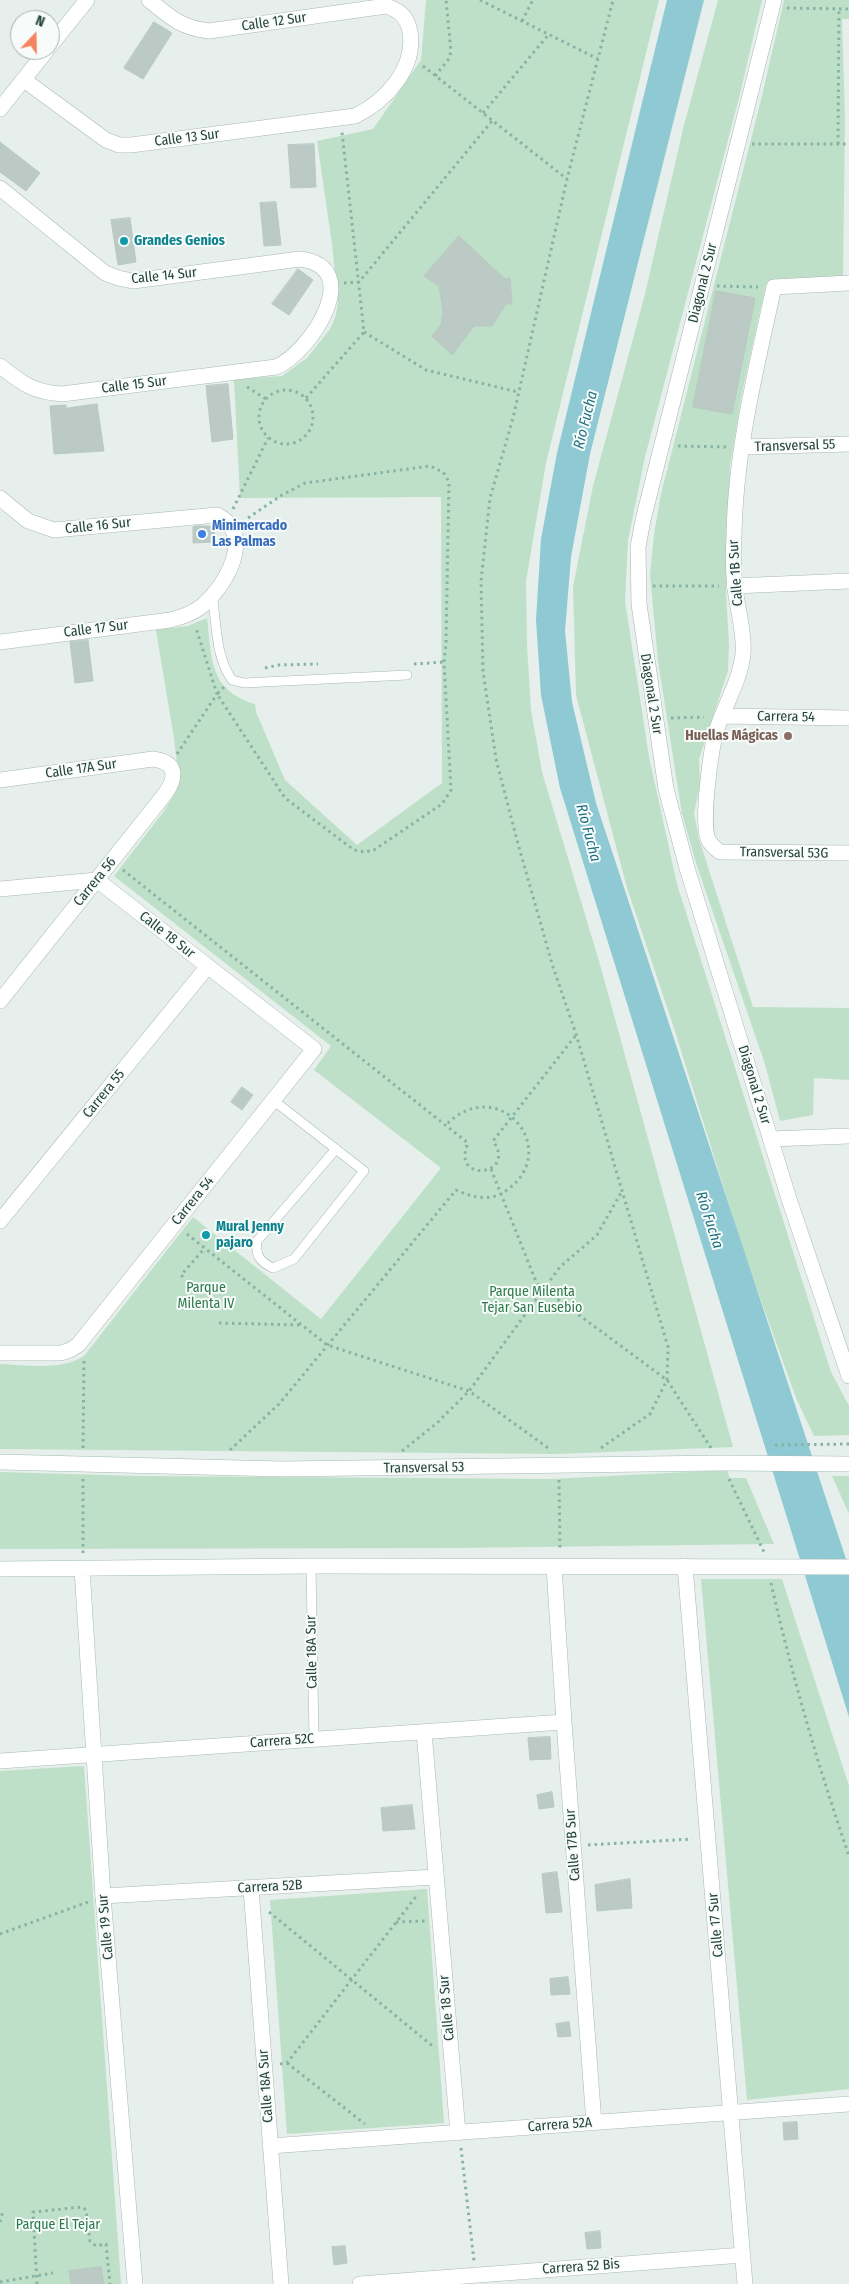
<!DOCTYPE html>
<meta charset="utf-8">
<style>
body{margin:0}
#map{position:relative;width:849px;height:2284px;overflow:hidden;background:#e6efeb;font-family:"Fira Sans Condensed",sans-serif}
canvas{display:block}
.north{position:absolute;left:10px;top:10px;width:50px;height:50px;box-sizing:border-box;background:#f7fbf9;border:1px solid #a3b1ad;border-radius:50%;rotate:21deg;font-size:14px;font-weight:700;line-height:20px;text-align:center;color:#24423a}
.north::after{content:'';display:block;margin:auto;width:18px;height:22px;background:#f4845f;clip-path:polygon(50% 0,100% 100%,50% 72%,0 100%)}
</style>
<div id="map">
<canvas width="849" height="2284"></canvas>
<div class="north">N</div>
</div>
<script>
const context = document.querySelector('canvas').getContext('2d');
context.lineJoin = 'round';
function paint(path, color) { context.fillStyle = color; context.fill(path, 'evenodd'); }
function stroke(path, color, width, dash) { context.strokeStyle = color; context.lineWidth = width; context.lineCap = dash ? 'butt' : 'round'; context.setLineDash(dash || []); context.stroke(path); }
function label(font, color, halo, rows, align = 'center') {
  context.font = font + ' "Fira Sans Condensed",sans-serif'; context.lineWidth = 4; context.setLineDash([]); context.textBaseline = 'middle'; context.strokeStyle = halo; context.fillStyle = color; for (const [text, x, y, turn = 0] of rows) {
    context.save(); context.translate(x, y); context.rotate((+turn || 0) * Math.PI / 180); context.textAlign = isNaN(turn) ? turn : align; if (halo) context.strokeText(text, 0, 0); context.fillText(text, 0, 0); context.restore();
  }
}
const green = new Path2D(`
 M426 0H659L546 463 526 581 527 646 531 710 542 772 599 961 733 1447 558 1454 0 1449V1364C27 1365 60 1371 84 1356L193 1217 321 1319 441 1168 314 1070 331 1046 114 876 164 811 177 790 178 772 174 738 156 630 188 626 207 618C212 659 209 690 255 704L256 712 285 780 357 845 442 783 441 497 240 498 234 379 282 376 307 358 330 329 336 315 338 303 332 244 317 141 373 129 421 60Z
 M718 0H762L740 94 645 457 628 540 625 601 649 757 677 884 831 1372 849 1406V1435L814 1436 796 1398 744 1253 673 1025 627 888 576 695 573 587 593 486 644 298 684 125Z
 M784 0H849V19H842L845 118 843 278 766 284 742 393 730 466 726 593 729 645 728 671 699 759 700 785 694 813 699 839 753 1007 849 1008V1080L814 1078 813 1115 780 1121 765 1064 697 866 682 814 658 661 650 575 654 534 661 494 762 96Z
 M727 1470 730 1478H746L774 1544 452 1548 0 1549V1472L139 1476 550 1479Z
 M832 1476H849V1514Z
 M701 1579H782L849 1786V2089L747 2100Z
 M84 1766 121 2284H0V1771Z
 M427 1889 444 2123 287 2134 270 1900Z`);
const water = new Path2D(`
 M667 0H704L590 454 571 557 565 631 572 702 596 803 849 1568V1717L560 788 541 695 536 620 541 539 557 453Z`);
const building = new Path2D(`
 M154 22 172 33 143 79 124 68Z
 M0 142 40 173 26 191 0 172Z
 M314 144 316 187 291 188 288 145Z
 M276 202 281 245 264 246 260 203Z
 M130 218 136 262 118 265 111 220Z
 M459 236 505 279 510 278 512 304H506L492 326H474L452 355 432 336 441 325 443 311 439 286 424 276Z
 M298 269 313 280 289 315 272 304Z
 M716 291 755 298 732 414 693 407Z
 M228 384 233 439 212 442 206 386Z
 M97 404 104 451 54 454 50 406 66 405V408Z
 M195 526H214L215 542 193 543V527Z
 M88 640 93 681 75 683 70 642Z
 M242 1087 253 1095 242 1110 231 1102Z
 M550 1737 551 1759 530 1760 528 1738Z
 M552 1792 554 1807 539 1809 537 1795Z
 M412 1805 415 1829 383 1831 381 1808Z
 M557 1872 562 1912 546 1913 542 1874Z
 M630 1879 632 1908 597 1911 595 1885Z
 M568 1977 570 1994 551 1995 550 1979Z
 M569 2022 571 2036 558 2037 556 2024Z
 M797 2122 798 2139 784 2140 783 2123Z
 M600 2231 601 2248 587 2249 585 2233Z
 M345 2246 347 2263 334 2265 332 2247Z
 M101 2267 104 2284H71L69 2271Z`);
const path = new Path2D(`
 M480 0 598 59
 M787 8 849 9
 M522 21 533 0
 M423 66 567 179
 M435 76 448 60 451 52 446 0
 M483 113 549 34
 M752 144H849
 M838 144 839 9
 M344 283 359 282 492 121
 M717 286 758 287
 M364 332 426 370 518 392
 M247 387 266 399
 M259 417a27 27 0 1 1 54 0a27 27 0 1 1-54 0Z
 M306 398 364 332 342 132
 M678 446 726 447
 M233 509 268 438
 M653 586H719
 M414 664 444 662
 M265 668 279 665 318 664
 M224 687 217 694 285 798 354 850 365 852 374 850 442 804 451 790 444 662 446 642 449 482 443 472 430 466 305 483 282 495 245 520
 M671 718 704 717
 M177 754 217 694 196 628
 M123 870 468 1143C450 1184 518 1176 493 1141L576 1035
 M491 1169 537 1284 667 1380 711 1448
 M187 1234 327 1345 469 1391 551 1450
 M183 1277 181 1275 205 1248
 M219 1323 301 1325
 M775 1445 849 1444
 M83 1448 84 1359
 M601 1448 650 1414 667 1380 668 1347 576 1034 553 967 518 844 496 759 483 671 481 581 490 498 513 418 567 179 613 0
 M230 1450 279 1404 456 1190C473 1198 492 1202 507 1190 564 1149 497 1071 445 1126
 M402 1451 437 1423 469 1391 560 1267 597 1235 622 1191
 M729 1479 764 1552
 M559 1480 560 1551
 M83 1553V1479
 M771 1583C792 1676 818 1766 849 1856
 M588 1845 692 1839
 M269 1912 435 2048
 M396 1922 425 1921
 M0 1934 88 1902
 M287 2063 365 2124
 M280 2064 287 2063 418 1894
 M461 2148 474 2261
 M0 2222 3 2211
 M0 2282 53 2273
 M37 2284 33 2212 82 2207 86 2210 90 2241 96 2246 106 2244 110 2284`);
const lane = new Path2D(`
 M212 595C217 624 215 656 232 680L244 683 407 675
 M273 1100 364 1171 294 1259 273 1268C260 1262 255 1255 257 1241L336 1149
 M311 1566 314 1739`);
const street = new Path2D(`
 M774 0 643 520 638 547 639 604 666 789 687 868 789 1199 849 1376
 M50 46 87 0
 M24 80 106 140 119 145H131L355 116C386 101 416 68 410 32 408 18 400 10 386 6L209 31C181 28 170 17 149 0
 M0 109 47 50
 M0 188 105 273 118 278 133 281 300 259C366 267 311 352 276 367L62 394C33 392 23 384 0 366
 M849 283 774 287C756 369 735 453 734 537 733 553 733 571 735 587 737 609 745 632 743 654 740 681 725 704 717 729 711 747 700 826 709 841 711 845 716 849 720 852L849 853
 M742 447 849 444
 M0 498 28 521 54 530 217 515C256 534 226 586 202 606 192 614 181 617 170 620L0 642
 M734 586 849 581
 M723 716 849 718
 M0 780 153 759C177 762 177 777 165 794L0 1001
 M0 889 97 880 314 1049 78 1345 70 1350 61 1353H0
 M770 1139 849 1136
 M0 1221 208 966
 M554 1566 564 1722 594 2123
 M685 1566 745 2284
 M424 1732 458 2133
 M0 1761 564 1722
 M251 1888 281 2284
 M103 1896 436 1877
 M270 2146 849 2104
 M360 2284 743 2255`);
const secondary = new Path2D(`
 M0 1462 282 1469 721 1463 849 1464
 M0 1569 311 1566 849 1567
 M82 1569 103 1896 135 2284`);
const markers = [
 [124,241,5,"#0f9aa8"],
 [202,534,5,"#3f7fe0"],
 [788,736,5,"#8d6e63"],
 [206,1235,5,"#0f9aa8"]
];
const streetNames = [
 ["Calle 12 Sur",274,22,-8],
 ["Calle 13 Sur",187,138,-7],
 ["Calle 14 Sur",164,276,-6],
 ["Diagonal 2 Sur",703,283,-76],
 ["Calle 15 Sur",134,385,-7],
 ["Transversal 55",795,446,-2],
 ["Calle 16 Sur",98,526,-6],
 ["Calle 1B Sur",736,573,-94],
 ["Calle 17 Sur",96,629,-7],
 ["Diagonal 2 Sur",651,694,81],
 ["Carrera 54",786,717,1],
 ["Calle 17A Sur",81,769,-8],
 ["Transversal 53G",784,853,1],
 ["Carrera 56",95,882,-51],
 ["Calle 18 Sur",167,935,38],
 ["Diagonal 2 Sur",754,1085,73],
 ["Carrera 55",104,1094,-51],
 ["Carrera 54",193,1201,-51],
 ["Transversal 53",424,1468,-1],
 ["Calle 18A Sur",312,1652,-91],
 ["Carrera 52C",282,1741,-4],
 ["Calle 17B Sur",573,1845,-94],
 ["Carrera 52B",270,1887,-3],
 ["Calle 17 Sur",716,1925,-95],
 ["Calle 19 Sur",106,1927,-95],
 ["Calle 18 Sur",447,2008,-95],
 ["Calle 18A Sur",266,2086,-94],
 ["Carrera 52A",560,2125,-4],
 ["Carrera 52 Bis",581,2267,-4]
];
const cultureNames = [
 ["Grandes Genios",134,241],
 ["Mural Jenny",216,1227],
 ["pajaro",216,1243]
];
const shopNames = [
 ["Minimercado",212,526],
 ["Las Palmas",212,542]
];
const educationNames = [
 ["Huellas Mágicas",778,736]
];
const parkNames = [
 ["Parque",206,1288],
 ["Milenta IV",206,1304],
 ["Parque Milenta",532,1292],
 ["Tejar San Eusebio",532,1308],
 ["Parque El Tejar",58,2225]
];
const waterNames = [
 ["Río Fucha",586,420,-76],
 ["Río Fucha",588,833,75],
 ["Río Fucha",709,1220,72]
];
paint(green, '#bfe0c8');
paint(water, '#8ec9d4');
paint(building, '#bbcac4');
stroke(building, '#b8c9c2', 1);
stroke(lane, '#a8b8b2', 10);
stroke(street, '#a8b8b2', 16);
stroke(secondary, '#a4bbb3', 16);
stroke(path, '#86b3a5', 3, [2.5, 4]);
stroke(lane, '#fff', 9);
stroke(street, '#fff', 15);
stroke(secondary, '#fff', 15);
for (const [x, y, r, color] of markers) { const dot = new Path2D(); dot.arc(x, y, r, 0, 2 * Math.PI); context.fillStyle = color; context.fill(dot); stroke(dot, '#f7fbf9', 2); }
label('14px', '#24423a', '#f7fbf9', streetNames);
label('bold 14px', '#0d838f', '#f7fbf9', cultureNames, 'left');
label('bold 14px', '#366cbe', '#f7fbf9', shopNames, 'left');
label('bold 14px', '#785e54', '#f7fbf9', educationNames, 'right');
label('14px', '#2d7a4b', '#f7fbf9', parkNames);
label('italic 15px', '#1c6f80', '#f7fbf9', waterNames);
</script>
